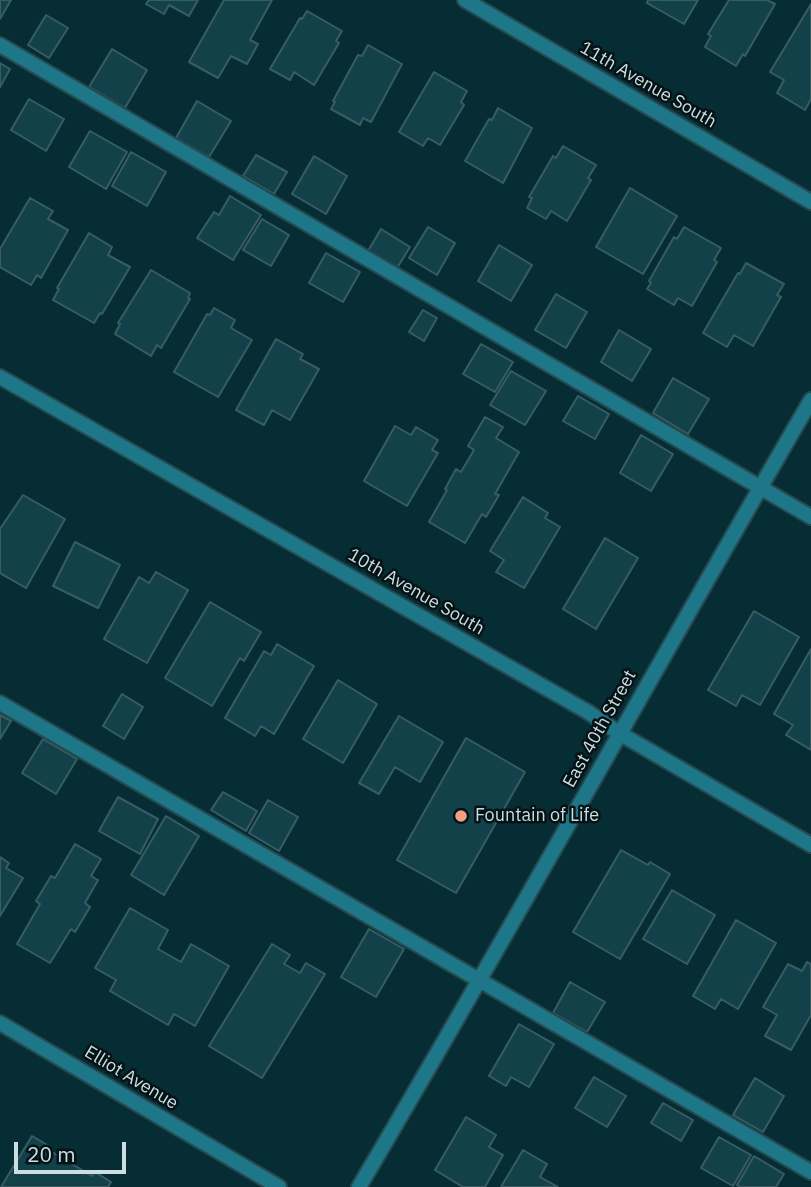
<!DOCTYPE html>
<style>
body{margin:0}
#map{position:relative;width:811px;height:1187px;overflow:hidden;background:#072d34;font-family:"IBM Plex Sans",sans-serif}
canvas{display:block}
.scale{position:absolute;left:14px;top:1142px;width:112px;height:32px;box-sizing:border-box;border:4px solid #cbdee2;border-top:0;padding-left:9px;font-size:21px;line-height:24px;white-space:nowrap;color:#cbdee2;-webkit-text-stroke:5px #051316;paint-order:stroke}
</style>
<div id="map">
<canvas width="811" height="1187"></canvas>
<div class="scale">20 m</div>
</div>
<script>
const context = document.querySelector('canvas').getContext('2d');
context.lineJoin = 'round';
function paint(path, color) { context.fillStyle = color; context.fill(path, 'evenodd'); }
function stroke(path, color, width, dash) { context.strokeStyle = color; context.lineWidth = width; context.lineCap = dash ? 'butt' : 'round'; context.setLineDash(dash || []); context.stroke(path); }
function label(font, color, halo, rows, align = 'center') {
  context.font = font + ' "IBM Plex Sans",sans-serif'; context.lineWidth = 5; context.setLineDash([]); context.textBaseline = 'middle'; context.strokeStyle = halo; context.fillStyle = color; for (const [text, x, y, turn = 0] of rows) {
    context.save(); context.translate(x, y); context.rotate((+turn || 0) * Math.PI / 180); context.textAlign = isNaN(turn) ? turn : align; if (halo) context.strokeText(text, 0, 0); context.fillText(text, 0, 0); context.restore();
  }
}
const building = new Path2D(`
 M0 0H11L0 19Z
 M149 0H198L189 16 169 5 164 14 146 4Z
 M224 0H272L250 40 258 44 247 64 231 56 218 78 189 62Z
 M648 0H698L684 24 647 3Z
 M729 0H767L775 4 745 56 743 54 736 66 705 47 711 36 708 34Z
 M811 4V99L805 110 777 93 784 80 770 72Z
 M307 11 342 31 336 41 339 43 314 85 294 72 290 80 270 69 300 18 302 19Z
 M46 15 68 28 49 58 28 45Z
 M368 45 402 64 371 122 363 118 360 125 331 109 335 102 333 101 358 55 362 56Z
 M112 49 147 70 125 108 89 87Z
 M0 63 10 69 0 87Z
 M434 72 467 91 461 102 464 105 440 145 428 138 423 146 399 132Z
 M29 99 64 119 46 151 11 130Z
 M197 101 231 121 209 157 176 138Z
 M498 108 532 128 503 183 465 161 489 119 492 120Z
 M90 131 127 152 106 189 69 167Z
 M563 146 596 165 588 178 591 180 567 221 551 211 546 219 527 208 532 198 529 197 553 156 556 158Z
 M131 152 166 172 147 206 112 186Z
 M256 155 287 172 274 194 243 176Z
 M314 156 347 176 326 214 292 194Z
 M630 188 677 216 643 274 596 247Z
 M230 196 261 215 233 260 197 238 214 212 219 215Z
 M30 198 53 211 48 219 68 230 41 278 37 275 31 285 0 267V249Z
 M262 219 289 235 271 266 243 250Z
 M428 227 455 243 437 275 409 258Z
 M684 227 721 248 714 260 717 262 692 306 678 298 674 305 647 289 651 283 649 281 674 237 677 239Z
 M381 229 410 247 397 268 368 251Z
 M89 233 112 247 108 255 130 267 102 314 100 313 94 323 53 300 59 289 57 288Z
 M499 245 532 265 511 301 478 281Z
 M326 253 360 272 343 302 309 283Z
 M746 263 784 284 777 295 781 297 753 346 734 335 727 347 703 333 738 273 740 274Z
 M151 270 190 293 188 298 190 299 161 348 157 345 151 356 115 334 120 324 118 323Z
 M556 294 587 312 566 348 535 330Z
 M214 308 235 320 231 328 252 340 218 397 174 372 207 314 210 315Z
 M423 310 437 318 424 341 409 332Z
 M619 330 651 349 632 381 601 362Z
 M276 339 303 354 300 359 319 369 290 420 272 410 264 425 236 410Z
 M481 344 513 362 495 392 463 374Z
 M511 371 546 391 525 425 490 405Z
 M673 378 709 399 688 434 653 413Z
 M578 396 609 414 595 439 563 421Z
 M485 417 503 427 496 438 519 452 495 494 499 495 486 517 482 514 465 543 429 522 447 490 445 489 456 469 461 472 474 450 468 446Z
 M395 426 411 435 416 427 438 440 432 450 438 453 407 506 364 481Z
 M641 435 673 454 651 491 620 473Z
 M23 495 65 519 26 588 0 573V529Z
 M523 497 548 513 545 518 560 527 524 588 496 572 504 560 490 551Z
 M605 538 638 558 596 629 563 609Z
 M75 542 120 565 98 608 53 586Z
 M156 572 188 590 147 663 104 639 139 577 149 583Z
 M210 602 261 632 244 661 240 658 212 706 165 678Z
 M754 611 799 637 760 705 742 695 736 706 708 690Z
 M277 644 314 666 274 734 261 726 255 736 225 718 264 651 271 655Z
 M811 649V750L786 735 793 725 774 714Z
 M338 680 377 704 343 763 303 739Z
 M122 694 143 707 124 739 103 726Z
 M0 715 11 721 0 739Z
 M399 716 443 742 420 782 395 767 379 794 359 783Z
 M466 738 525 772 456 893 397 860Z
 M43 739 77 759 56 794 22 773Z
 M223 792 257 811 246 831 211 810Z
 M118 797 158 819 140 854 99 831Z
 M268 800 298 817 279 851 249 833Z
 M166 816 199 836 164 895 131 875Z
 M75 844 101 859 91 876 98 880 85 903 90 907 75 932 71 929 50 963 17 944 40 904 36 901 51 876 55 878Z
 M621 850 648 865 650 862 670 874 620 959 573 932Z
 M0 857 9 863 6 868 23 878 0 916Z
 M672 890 715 915 687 964 643 939Z
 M130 908 168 930 158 949 181 962 191 944 229 966 195 1026 174 1014 168 1025 110 991 116 980 95 968Z
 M736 920 776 943 738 1009 721 999 715 1009 693 996Z
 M369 929 404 949 376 997 341 977Z
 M272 944 290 955 284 964 300 973 306 963 325 974 262 1078 209 1046Z
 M807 962 811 964V1015L791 1050 765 1036 777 1015 763 1007 788 964 802 971Z
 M570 982 605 1002 587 1032 553 1013Z
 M519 1024 554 1044 529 1087 511 1077 506 1086 489 1076Z
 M594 1077 626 1096 607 1127 575 1108Z
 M755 1078 784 1096 763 1132 733 1115Z
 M663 1103 693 1120 681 1141 651 1123Z
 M466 1117 496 1135 489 1147 503 1155 485 1187H463L435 1170Z
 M32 1136 49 1146 47 1149 92 1176 95 1172 111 1182 108 1187H1Z
 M719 1137 751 1155 733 1186 701 1168Z
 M523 1150 547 1164 540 1177 558 1187H501Z
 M754 1156 784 1174 776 1187H740L737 1185Z`);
const service = new Path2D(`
 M0 45 811 517
 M0 703 811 1172`);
const minor = new Path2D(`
 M465 0 811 202
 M0 377 588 712 619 733 811 845
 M0 1023 279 1187
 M359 1187C513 927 659 661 811 400`);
const markers = [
 [461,816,7,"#f2a07f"]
];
const streetNames = [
 ["11th Avenue South",648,85,30],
 ["10th Avenue South",416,592,30],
 ["East 40th Street",600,729,-61],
 ["Elliot Avenue",131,1078,31]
];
const poiNames = [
 ["Fountain of Life",475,816]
];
paint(building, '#13414a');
stroke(building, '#385c63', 2);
stroke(service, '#264950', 18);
stroke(minor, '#264950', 18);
stroke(service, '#1d7788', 14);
stroke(minor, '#1d7788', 14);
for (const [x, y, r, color] of markers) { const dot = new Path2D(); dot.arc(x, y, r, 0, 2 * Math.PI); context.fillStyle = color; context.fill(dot); stroke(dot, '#051316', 2.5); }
label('18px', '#cbdee2', '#051316', streetNames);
label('18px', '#cbdee2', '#051316', poiNames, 'left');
</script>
